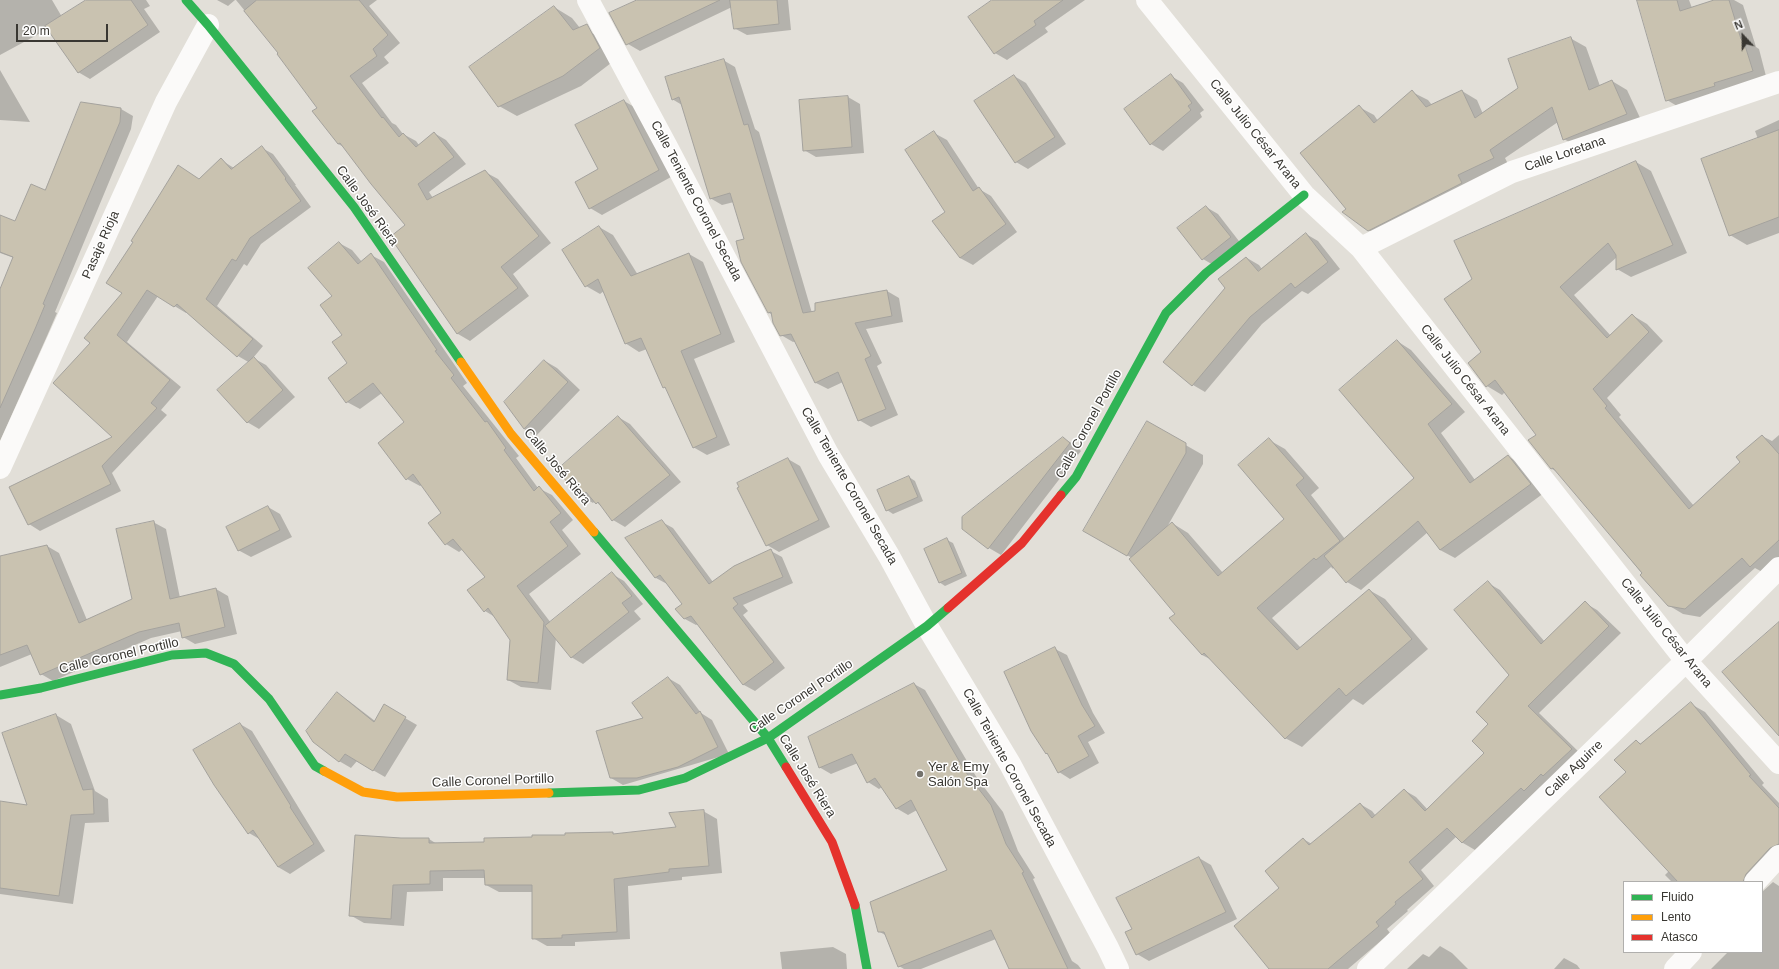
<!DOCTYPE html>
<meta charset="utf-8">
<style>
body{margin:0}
#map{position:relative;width:1779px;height:969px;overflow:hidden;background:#e2dfd8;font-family:Helvetica,sans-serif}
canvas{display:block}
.legend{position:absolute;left:1623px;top:881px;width:140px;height:72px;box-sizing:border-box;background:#fff;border:1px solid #b0afad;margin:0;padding:5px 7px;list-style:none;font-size:12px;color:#393732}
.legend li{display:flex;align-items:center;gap:8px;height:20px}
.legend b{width:20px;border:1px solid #b0afad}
.north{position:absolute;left:1723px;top:16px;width:40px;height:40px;-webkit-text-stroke:3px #fff;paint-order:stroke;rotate:338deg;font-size:11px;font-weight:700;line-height:16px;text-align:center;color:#393732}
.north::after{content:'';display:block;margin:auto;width:14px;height:18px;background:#393732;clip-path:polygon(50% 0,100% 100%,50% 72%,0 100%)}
.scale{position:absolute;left:16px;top:24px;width:92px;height:18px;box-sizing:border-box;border:2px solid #393732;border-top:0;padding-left:5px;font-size:12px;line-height:14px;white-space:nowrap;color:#393732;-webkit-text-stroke:3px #fff;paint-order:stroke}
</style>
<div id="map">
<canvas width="1779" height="969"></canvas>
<ul class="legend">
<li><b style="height:5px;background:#30b455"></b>Fluido</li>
<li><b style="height:5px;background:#ff9f0a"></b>Lento</li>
<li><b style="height:5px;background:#e5322d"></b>Atasco</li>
</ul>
<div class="north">N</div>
<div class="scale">20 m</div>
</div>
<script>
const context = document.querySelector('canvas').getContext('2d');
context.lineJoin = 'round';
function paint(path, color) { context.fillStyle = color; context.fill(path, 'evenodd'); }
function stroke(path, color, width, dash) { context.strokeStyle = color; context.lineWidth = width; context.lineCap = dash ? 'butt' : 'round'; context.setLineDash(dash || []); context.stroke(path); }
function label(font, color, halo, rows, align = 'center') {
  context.font = font + ' Helvetica,sans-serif'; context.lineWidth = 3; context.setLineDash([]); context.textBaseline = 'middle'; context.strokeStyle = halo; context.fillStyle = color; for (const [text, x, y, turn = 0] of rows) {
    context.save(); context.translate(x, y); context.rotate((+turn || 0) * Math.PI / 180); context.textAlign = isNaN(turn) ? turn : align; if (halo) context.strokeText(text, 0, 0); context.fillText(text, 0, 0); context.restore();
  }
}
const shadow = new Path2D(`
 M0 0H52L62 17 88 0H146L150 6 144 9 160 32 90 79 78 72 48 29 0 55Z
 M217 0H235L228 6Z
 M236 0H377L369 6 400 43 384 57 389 63 362 83 392 123 396 125 403 134 416 141 419 145 434 133 446 140 466 164 429 192 433 198 485 172 498 179 551 243 513 274 529 296 470 341 458 334 392 238 407 225 344 147 338 144 318 108 279 53Z
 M640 0H788L791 30 747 35 734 28 732 7 640 51 628 44 613 12Z
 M994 0H1085L1045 28 1048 32 1007 60 995 53 970 17Z
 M1638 0H1689L1692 8 1717 0H1734L1743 5 1756 47 1759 49 1767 80 1682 109 1667 100Z
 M554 7 572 18 580 28 582 27 600 38 615 60 581 86 517 116 499 106Z
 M1570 38 1586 47 1600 86 1612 81 1627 90 1642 122 1579 148 1564 139 1558 122 1505 158 1509 166 1384 239 1368 230 1347 209 1359 107 1374 115 1378 121 1412 92 1428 100 1432 105 1462 91 1477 100 1483 114 1519 89Z
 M723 60 735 67 755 129 759 132 812 313 816 312V304L887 291 899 298 903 322 866 329 882 363 877 366 898 415 871 427 859 420 843 382 828 389 816 383 796 341 793 342 781 335 773 315 769 313 734 202 722 205 710 198 682 105 672 99Z
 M0 70 30 122 0 120Z
 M1014 76 1026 83 1066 144 1028 169 1016 162 976 101Z
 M1171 76 1183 83 1204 110 1200 113 1202 117 1163 151 1151 144 1125 109Z
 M848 97 860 104 864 153 816 157 804 150Z
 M624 101 636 108 671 177 602 215 590 208 600 170Z
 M82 103 121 109 133 116 131 129 55 312 57 313 47 336 0 441V291L14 258 0 253V216L16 222 45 191Z
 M1779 120V233L1747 245 1730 235 1758 139 1755 131Z
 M934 133 947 140 979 189 991 196 1017 232 973 265 960 258 946 212Z
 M262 148 273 154 296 185H295L311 207 261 244 247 266 244 264 217 306 263 346 253 358 266 365 295 397 259 429 247 422 250 363 238 356 187 311 186 313 158 296 127 342 181 387 161 410 167 415 112 473 121 491 40 531 29 524 114 437 92 343 200 180 221 160 234 168Z
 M1636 162 1651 171 1687 253 1631 277 1617 269V257L1574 295 1611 336 1632 315 1647 324 1663 341 1607 398 1621 415 1619 417 1694 506 1741 462 1762 436 1772 441 1779 435V562L1766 574 1755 568 1700 617 1683 614 1668 605 1559 473 1552 469 1530 441 1538 435 1505 392 1502 395 1487 386 1469 363 1483 352Z
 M1206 207 1218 214 1242 245 1215 266 1203 259Z
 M599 227 613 235 638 275 689 254 703 262 735 342 694 359 730 445 707 455 693 447 667 389 663 387 647 349 639 352 625 343 604 291 600 294 586 286Z
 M1306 234 1318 241 1340 269 1308 294 1302 291 1262 324 1205 392 1193 385 1164 361 1226 288 1247 258 1259 265 1262 269Z
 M339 243 352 250 362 262 371 255 384 262 467 383 463 386 519 456 516 458 538 488 552 495 573 520 562 530 581 554 529 594 551 623 612 574 624 581 643 604 634 611 641 619 583 664 571 657 556 638 551 690 521 687 508 680 511 640 495 617 485 611 486 577 463 549 459 552 446 544 442 513 422 485 420 486 407 479 406 422 382 393 360 409 347 402 349 363 344 335 333 296Z
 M1397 341 1411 350 1465 412 1441 433 1475 480 1508 456 1522 465 1544 493 1455 558 1440 550 1428 532 1361 590 1347 582 1334 567 1333 569 1331 567 1272 618 1301 648 1369 590 1385 599 1428 649 1363 705 1353 699 1302 747 1285 738 1212 660 1202 655 1171 619 1176 614 1132 558 1085 531 1147 423 1203 455V464L1167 527 1172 523 1188 533 1223 573 1286 519 1269 440 1285 449 1319 488 1311 495 1345 539 1415 478Z
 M545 361 557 368 580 390 536 436 524 429Z
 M618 417 630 424 681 482 625 527 613 520 602 507 595 501 593 503 581 496Z
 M1063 438 1075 445 1081 451 1001 555 989 548 963 528Z
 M788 459 800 466 830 527 779 552 767 545Z
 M909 477 915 481 923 501 893 514 887 510Z
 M268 507 280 514 292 537 251 557 238 550Z
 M153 522 166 529 180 598 216 589 228 596 237 634 195 644 183 637 182 631 151 638 53 681 41 674 32 654 0 667V557L47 546 59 553 87 620 133 600Z
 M662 522 673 528 713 582 771 551 782 557 793 583 743 605 748 611 743 615 785 668 755 691 744 685 698 624 696 625 685 619 683 604 667 584 656 578 627 538Z
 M947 540 953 543 967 576 945 586 939 582Z
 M1488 583 1500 590 1545 642 1585 603 1597 610 1621 633 1539 713 1583 756 1533 795 1475 850 1463 843 1457 836 1421 870 1434 886 1407 910 1408 911 1387 929 1390 933 1348 969H1271L1281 889 1303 839 1312 844 1360 804 1372 811 1376 816 1404 790 1416 797 1428 810 1486 753 1490 724 1511 675Z
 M1055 649 1067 655 1093 713 1105 733 1088 742 1099 763 1070 779 1059 772 1050 755 1047 754 1032 730Z
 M668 678 680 685 701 713 712 720 729 754 623 785 611 778Z
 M914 684 925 690 977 778 1003 812 1018 851 1035 878 1033 879 1072 961 1078 965 1081 969H1010L996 939 921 969H904L899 966 887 936 878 931 948 871 917 810 908 815 896 808 882 787 879 789 868 782 858 763 831 774 819 767Z
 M337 694 349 701 375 721 384 706 417 725 385 777 357 761 351 768 339 761Z
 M1691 704 1705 712 1764 783 1762 785 1779 803V860L1759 882H1672L1665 875 1669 871 1628 772 1636 741 1642 744Z
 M56 715 71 724 95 791 108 799 109 822 85 823 73 904 0 894V802L28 806Z
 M240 724 252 731 325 851 290 874 278 867 261 840 249 833Z
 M703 811 717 819 722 873 682 877V880L628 886 630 939 575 942V946H547L533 938V892H499L486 885 485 878H443V891L407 892 404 926 364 923 350 915 401 839H429L437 844 485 843 612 833 616 835 677 828Z
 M1199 858 1211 865 1237 919 1149 961 1137 954 1127 933 1133 930Z
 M1773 882 1779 886V969H1711L1728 952H1762V892Z
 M1440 946 1452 953 1468 969H1407L1423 954 1429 957Z
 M833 947 846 954 847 969H782L780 952Z
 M1564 958 1577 965 1580 969H1554Z`);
const building = new Path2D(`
 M86 0H131L148 25 78 73 45 26Z
 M257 0H359L388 35 373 49 377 56 350 76 382 118 383 117 399 137 403 133 416 147 434 132 454 157 418 184 427 200 485 170 539 236 501 267 518 288 457 334 390 237 405 225 371 184 340 143 338 144 312 111 317 108 277 54 278 53 244 11Z
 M637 0H720L626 45 609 13Z
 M730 0H777L779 24 734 29Z
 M992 0H1063L1034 21 1036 25 994 54 968 17Z
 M1637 0H1677L1680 11 1714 0H1729L1741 39H1743L1753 71 1714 83 1715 86 1666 101Z
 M554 6 573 30 587 24 600 48 563 76 498 107 469 67Z
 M1571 37 1589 90 1612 80 1627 114 1563 140 1552 107 1490 150 1494 158 1458 175 1462 183 1368 231 1342 212 1346 209 1300 153 1359 105 1374 123 1412 90 1426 107 1462 90 1475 118 1518 88 1508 59Z
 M724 59 744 125 748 124 803 313 815 311V303L887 290 892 316 855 323 871 356 865 359 886 409 858 421 838 372 815 383 791 334 780 336 773 323 771 312 768 313 741 262 736 241 744 239 730 193 710 199 679 97 672 100 665 77Z
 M1171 74 1192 103 1188 106 1191 110 1150 145 1124 109Z
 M1014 75 1055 137 1015 163 974 101Z
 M848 96 852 147 803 151 799 100Z
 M624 100 659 170 589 209 575 182 598 169 575 125Z
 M81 102 121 108 120 122 43 304 45 305 35 329 0 408V289L13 257 0 252V215L15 221 31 184 45 190Z
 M1779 130V217L1729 236 1701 159Z
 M934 131 973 191 979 187 1006 224 960 258 932 221 945 212 905 150Z
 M262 146 286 178 285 179 301 201 250 238 236 261 232 259 206 299 253 339 237 357 177 304 174 307 147 290 117 335 170 380 151 403 157 408 102 466 111 484 28 525 9 487 112 437 53 383 90 343 84 338 122 293 106 283 133 242 131 241 178 165 199 179 221 158 231 169Z
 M1636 161 1673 245 1616 270V255L1608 243 1560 287 1607 338 1632 314 1649 332 1593 389 1607 406 1605 408 1689 509 1740 462 1736 457 1762 435 1779 454V540L1750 567 1742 558 1685 609 1668 606 1640 575 1642 573 1553 468 1551 469 1528 440 1536 435 1495 380 1486 387 1468 363 1481 352 1444 299 1472 279 1454 241Z
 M1206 206 1231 237 1202 260 1177 228Z
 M599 226 631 276 689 253 721 334 681 351 717 437 693 448 665 387 663 388 641 338 625 344 598 279 585 287 562 250Z
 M1306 233 1328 262 1295 288 1291 283 1250 317 1192 386 1163 362 1225 288 1218 279 1246 257 1258 271Z
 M339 242 358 264 371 253 437 350 435 351 454 375 451 378 485 422 487 421 506 448 504 450 534 491 539 486 561 513 550 522 568 546 517 586 544 622 538 683 507 680 510 640 488 608 484 612 467 590 485 577 453 539 445 545 428 523 441 513 413 474 406 480 378 443 404 422 373 383 346 403 328 378 347 363 332 342 342 335 320 305 332 296 308 268Z
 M1397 340 1452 404 1428 424 1470 483 1508 455 1531 484 1440 550 1418 521 1346 583 1324 556 1414 478 1339 390Z
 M254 357 283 390 247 423 217 390Z
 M544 360 568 382 524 429 504 402Z
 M618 416 670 475 612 521 598 502 596 504 586 492 580 497 557 470Z
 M1147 421 1186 443V453L1127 556 1083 531Z
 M1063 437 1070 443 988 549 962 529V517Z
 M1269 438 1304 478 1296 485 1340 541 1316 560 1314 558 1257 608 1297 650 1369 589 1412 639 1346 696 1339 688 1285 739 1204 653 1202 655 1169 618 1175 614 1129 559 1172 522 1218 576 1284 519 1238 465Z
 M788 458 819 520 766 546 737 488 739 487 737 483Z
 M909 476 918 497 886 511 877 490Z
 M268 506 280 530 238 551 226 527Z
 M662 520 709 584 734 566 771 549 783 577 733 598 738 604 733 608 774 662 743 685 691 616 684 619 675 609 682 604 660 575 655 578 625 538Z
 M154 521 170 599 216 588 225 627 182 638 179 623 139 632 40 675 27 645 0 655V556L47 545 79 623 132 599 116 529Z
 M947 538 962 573 939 583 924 549Z
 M612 572 632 596 622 603 629 612 571 658 545 626Z
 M1488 581 1541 644 1585 601 1609 626 1528 706 1572 749 1543 776 1541 774 1524 791 1521 788 1462 843 1447 828 1409 862 1423 879 1395 902 1396 904 1376 922 1379 926 1328 969H1269L1234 926 1279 888 1265 871 1303 838 1309 845 1360 803 1372 818 1404 789 1425 811 1484 753 1472 741 1488 724 1476 712 1509 675 1454 610Z
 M1779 622V736L1722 672Z
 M1055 647 1082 705 1095 726 1078 736 1089 756 1058 773 1047 753 1046 754 1031 731 1004 672Z
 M668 677 696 714 700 711 718 747 678 767 637 778H610L596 731 643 718 632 703Z
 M914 683 965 771 991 805 1006 844 1024 872 1022 873 1068 969H1009L991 930 898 967 884 932H878L870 902 947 870 911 800 896 809 875 778 867 783 852 754 819 768 808 737Z
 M337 692 374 722 384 704 406 717 373 771 345 754 339 762 313 742 306 731Z
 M1691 702 1751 775 1749 776 1779 808V844L1770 848 1746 874 1743 882H1678L1599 797 1626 772 1614 760 1636 740 1640 744Z
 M56 714 83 790 93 789 94 814 71 815 59 896 0 888V801L27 805 2 733Z
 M240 723 291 806 290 807 314 844 278 867 253 830 248 834 214 785 193 750Z
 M704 810 709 866 669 869V872L614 879 617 932 562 935V938L532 939V885H485L484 870 430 871V884L393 885 391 919 349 916 355 835 401 838H429V843L484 842V838L532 837V835H565V833L613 832V834L676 827 669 813Z
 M1199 857 1226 912 1136 955 1125 932 1132 929 1116 898Z`);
const street = new Path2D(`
 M588 0 667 147 828 454 889 556 927 626 1010 764 1108 948 1118 969
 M1147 0 1304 195 1361 248 1686 661 1779 763
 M1361 248 1512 172 1779 82
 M0 468 166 102 208 25
 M1755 882 1779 856
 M1368 969 1686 661 1779 568
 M1675 969 1691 952`);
const fast = new Path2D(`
 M186 0 208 25 354 207 461 362
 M1061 495 1076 477 1166 313 1206 273 1304 195
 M594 532 768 738 786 767
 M0 695 41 688 172 655 206 653 234 664 269 699 315 766 324 771
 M549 793 639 790 685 778 768 738 927 626 948 608
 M855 905 867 969`);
const slow = new Path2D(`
 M461 362 511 434 594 532
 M324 771 363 792 397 797 549 793`);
const jam = new Path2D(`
 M948 608 1022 543 1061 495
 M786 767 832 842 855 905`);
const markers = [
 [920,774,4,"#74726c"]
];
const streetNames = [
 ["Calle Julio César Arana",1255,134,51],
 ["Calle Loretana",1565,154,-19],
 ["Calle Teniente Coronel Secada",696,201,62],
 ["Calle José Riera",367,206,54],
 ["Pasaje Rioja",101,245,-66],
 ["Calle Julio César Arana",1465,380,52],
 ["Calle Coronel Portillo",1089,424,-61],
 ["Calle José Riera",557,467,50],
 ["Calle Teniente Coronel Secada",849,486,60],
 ["Calle Julio César Arana",1666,633,51],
 ["Calle Coronel Portillo",119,656,-13],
 ["Calle Coronel Portillo",801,697,-34],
 ["Calle Teniente Coronel Secada",1009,768,61],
 ["Calle Aguirre",1574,769,-44],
 ["Calle José Riera",807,776,58],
 ["Calle Coronel Portillo",493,781,-2]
];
const poiNames = [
 ["Yer & Emy",928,767],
 ["Salón Spa",928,782]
];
paint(shadow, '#0003');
paint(building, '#c9c2b0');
stroke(building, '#a4a29d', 1);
stroke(street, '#fbfaf9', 22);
stroke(fast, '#30b455', 9);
stroke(slow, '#ff9f0a', 9);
stroke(jam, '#e5322d', 9);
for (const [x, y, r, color] of markers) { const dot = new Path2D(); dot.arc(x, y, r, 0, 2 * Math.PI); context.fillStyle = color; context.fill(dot); stroke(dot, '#fff', 1.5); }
label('13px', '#393732', '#fff', streetNames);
label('13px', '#393732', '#fff', poiNames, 'left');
</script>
